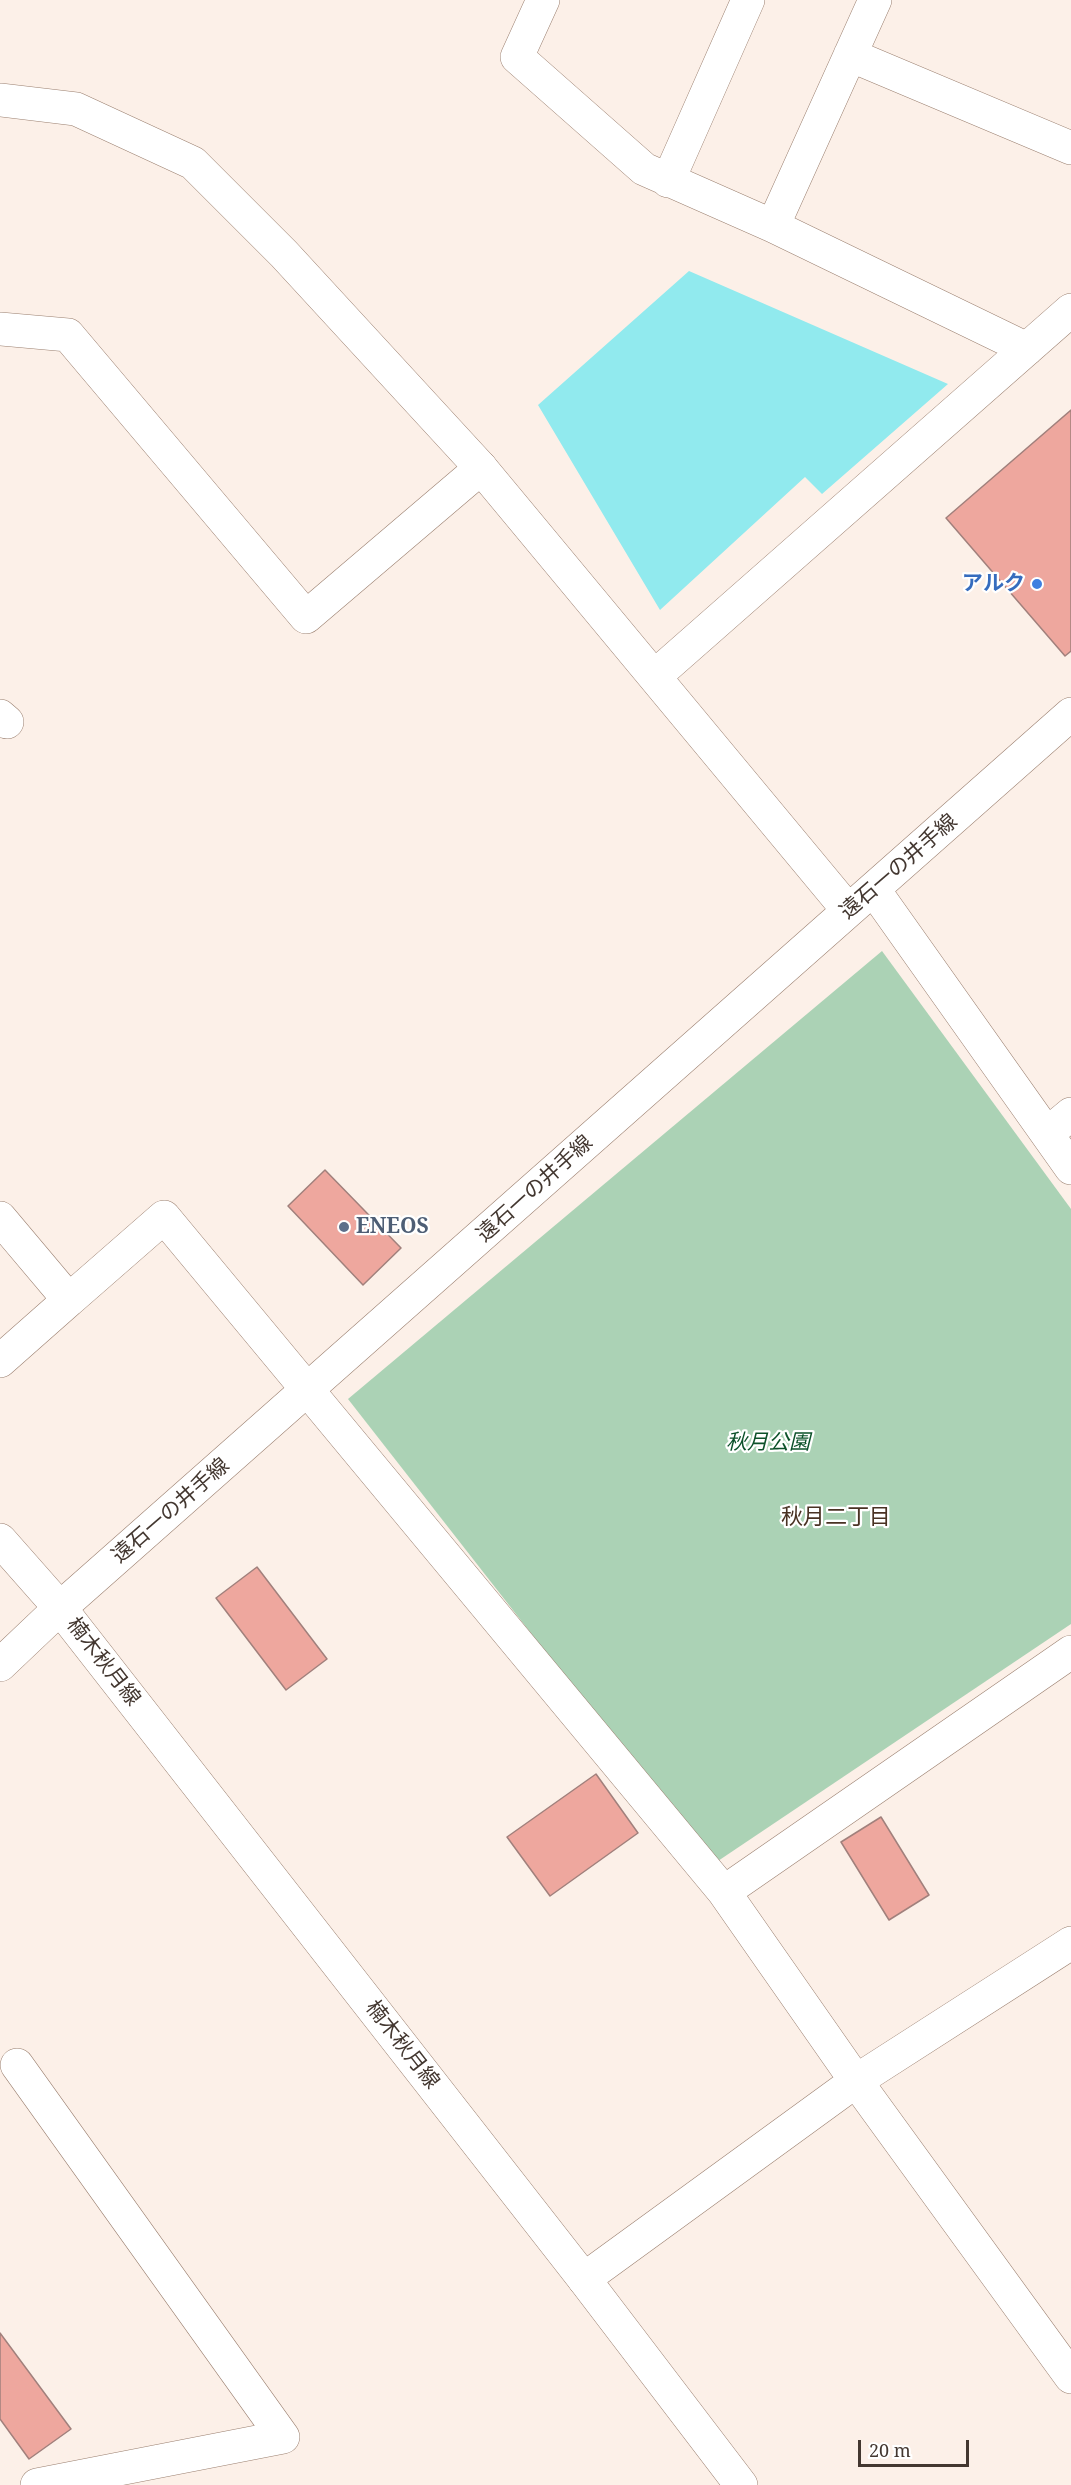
<!DOCTYPE html>
<meta charset="utf-8">
<style>
body{margin:0}
#map{position:relative;width:1071px;height:2485px;overflow:hidden;background:#fcf0e8;font-family:"Noto Serif",serif}
canvas{display:block}
.scale{position:absolute;left:858px;top:2440px;width:111px;height:27px;box-sizing:border-box;border:3px solid #433730;border-top:0;padding-left:8px;font-size:18px;line-height:21px;white-space:nowrap;color:#433730;-webkit-text-stroke:4px #fff;paint-order:stroke}
</style>
<div id="map">
<canvas width="1071" height="2485"></canvas>
<div class="scale">20 m</div>
</div>
<script>
const context = document.querySelector('canvas').getContext('2d');
context.lineJoin = 'round';
function paint(path, color) { context.fillStyle = color; context.fill(path, 'evenodd'); }
function stroke(path, color, width, dash) { context.strokeStyle = color; context.lineWidth = width; context.lineCap = dash ? 'butt' : 'round'; context.setLineDash(dash || []); context.stroke(path); }
function label(font, color, halo, rows, align = 'center') {
  context.font = font + ' "Noto Serif","Noto Sans JP",serif'; context.lineWidth = 4.5; context.setLineDash([]); context.textBaseline = 'middle'; context.strokeStyle = halo; context.fillStyle = color; for (const [text, x, y, turn = 0] of rows) {
    context.save(); context.translate(x, y); context.rotate((+turn || 0) * Math.PI / 180); context.textAlign = isNaN(turn) ? turn : align; if (halo) context.strokeText(text, 0, 0); context.fillText(text, 0, 0); context.restore();
  }
}
const green = new Path2D(`
 M882 951 1071 1209V1624L712 1865 348 1399Z`);
const water = new Path2D(`
 M689 271 948 384 822 494 805 477 660 610 538 405Z`);
const building = new Path2D(`
 M1071 410V651L1065 656 946 518Z
 M325 1170 401 1248 363 1285 288 1206Z
 M257 1567 327 1659 286 1690 216 1598Z
 M596 1774 638 1833 550 1896 507 1837Z
 M881 1817 929 1895 889 1920 841 1842Z
 M0 2333 71 2429 29 2459 0 2419Z`);
const minor = new Path2D(`
 M543 0 517 57 644 169 773 226 1027 349
 M850 55 1071 148
 M668 181 748 0
 M773 226 875 0
 M0 329 68 335 306 617 481 468
 M655 676 1071 310
 M0 716 7 722
 M874 890 1071 1168
 M1047 1134 1071 1114
 M0 1218 69 1300 164 1217 724 1892 856 2081 1071 2377
 M0 1361 69 1300
 M0 1540 60 1608
 M724 1892 1071 1652
 M17 2065 283 2437 37 2485
 M584 2279 856 2081 1071 1943`);
const tertiary = new Path2D(`
 M0 100 76 109 193 163 284 254 481 468 848 910
 M60 1608 584 2279 741 2485
 M0 1665 60 1608 1071 714`);
const markers = [
 [1037,584,6,"#3f7fe0"],
 [344,1227,6,"#5c6f8a"]
];
const shopNames = [
 ["アルク",1025,584]
];
const streetNames = [
 ["遠石一の井手線",899,867,-41],
 ["遠石一の井手線",535,1189,-42],
 ["遠石一の井手線",171,1511,-41],
 ["楠木秋月線",103,1662,52],
 ["楠木秋月線",402,2045,52]
];
const serviceNames = [
 ["ENEOS",356,1227]
];
const parkNames = [
 ["秋月公園",768,1443]
];
const neighbourhoodNames = [
 ["秋月二丁目",836,1518]
];
paint(green, '#abd2b5');
paint(water, '#91eaee');
paint(building, '#eea79e');
stroke(building, '#a1807c', 1.5);
stroke(minor, '#9a7f6f', 34);
stroke(tertiary, '#9a7f6f', 34);
stroke(minor, '#fff', 33);
stroke(tertiary, '#fff', 33);
for (const [x, y, r, color] of markers) { const dot = new Path2D(); dot.arc(x, y, r, 0, 2 * Math.PI); context.fillStyle = color; context.fill(dot); stroke(dot, '#fff', 2); }
label('bold 21px', '#366cbe', '#fff', shopNames, 'right');
label('21px', '#433730', '#fff', streetNames);
label('bold 21px', '#4e5e75', '#fff', serviceNames, 'left');
label('italic 21px', '#0c512a', '#fff', parkNames);
label('22px', '#493223', '#fff', neighbourhoodNames);
</script>
